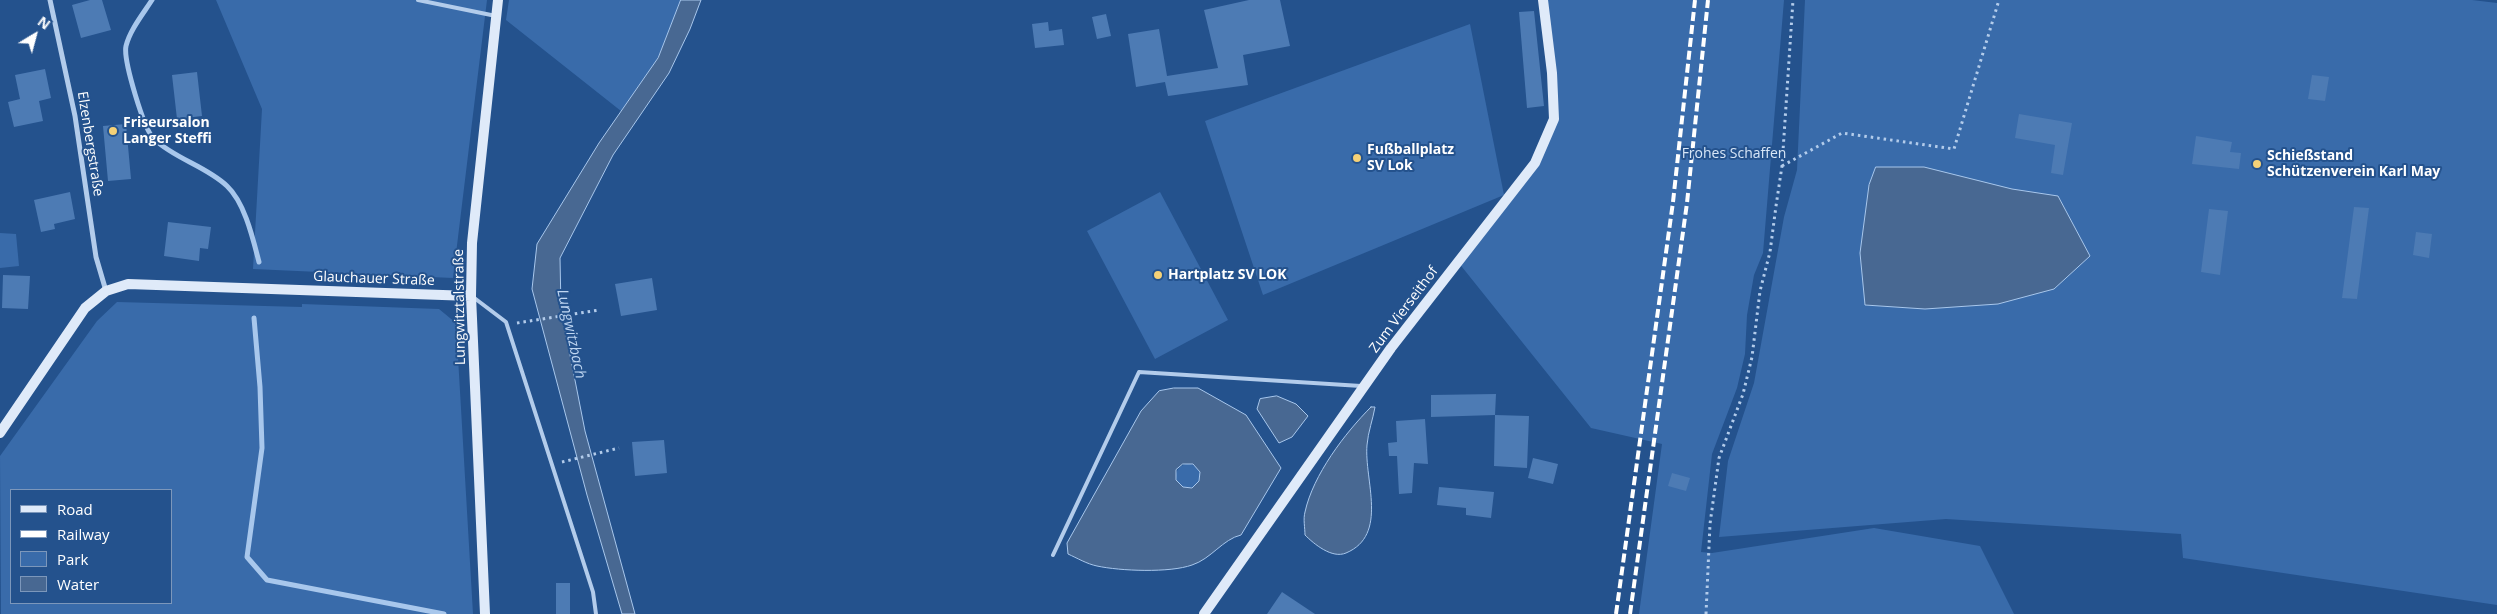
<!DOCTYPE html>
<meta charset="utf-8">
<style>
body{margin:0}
#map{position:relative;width:2497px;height:614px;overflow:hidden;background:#24528d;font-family:"Open Sans",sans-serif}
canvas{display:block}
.legend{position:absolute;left:10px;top:489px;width:162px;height:115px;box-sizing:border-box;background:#24528d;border:1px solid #7c97bb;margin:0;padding:6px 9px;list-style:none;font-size:15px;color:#fff}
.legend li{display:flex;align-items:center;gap:10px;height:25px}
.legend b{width:25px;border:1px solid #7c97bb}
.north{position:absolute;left:10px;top:10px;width:50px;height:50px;-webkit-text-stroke:4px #24528d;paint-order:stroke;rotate:37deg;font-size:14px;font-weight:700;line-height:20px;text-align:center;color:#fff}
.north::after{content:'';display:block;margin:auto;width:18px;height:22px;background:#fff;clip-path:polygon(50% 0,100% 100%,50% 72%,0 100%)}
</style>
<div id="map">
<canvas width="2497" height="614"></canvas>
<ul class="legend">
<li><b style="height:6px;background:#dfeaf9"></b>Road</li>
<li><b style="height:6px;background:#fff"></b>Railway</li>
<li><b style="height:14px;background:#396baa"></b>Park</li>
<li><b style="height:14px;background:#486892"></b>Water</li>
</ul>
<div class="north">N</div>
</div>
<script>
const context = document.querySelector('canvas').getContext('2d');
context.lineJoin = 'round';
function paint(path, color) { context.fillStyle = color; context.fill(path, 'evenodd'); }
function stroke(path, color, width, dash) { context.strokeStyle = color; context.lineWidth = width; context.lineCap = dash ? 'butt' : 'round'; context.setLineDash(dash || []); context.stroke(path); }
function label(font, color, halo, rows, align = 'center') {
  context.font = font + ' "Open Sans",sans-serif'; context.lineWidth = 4; context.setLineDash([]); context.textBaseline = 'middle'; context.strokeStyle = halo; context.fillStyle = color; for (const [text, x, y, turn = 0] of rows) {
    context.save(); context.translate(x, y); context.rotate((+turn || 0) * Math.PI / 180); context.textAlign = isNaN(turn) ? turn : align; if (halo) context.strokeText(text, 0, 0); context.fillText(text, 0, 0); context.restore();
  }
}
const green = new Path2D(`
 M216 0H487L453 278 253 269 262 109Z
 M509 0H681L658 58 621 111 506 20Z
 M1543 0H1784L1763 253 1754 275 1747 315 1745 354 1737 388 1712 454 1701 552 1712 553 1874 528 1980 546 2014 614H1639L1662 444 1591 428 1458 262 1535 163 1554 119Z
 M1805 0H2472L2497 3V605L2183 558 2181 534 1946 519 1719 537 1728 461 1754 383 1784 217 1797 170Z
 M1470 24 1504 195 1263 295 1205 121Z
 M1160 192 1228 320 1155 359 1087 231Z
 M0 233 16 234 19 266 0 268Z
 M117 302 302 307V304L439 309 456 323 473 614H1L0 456 97 321ZM11 490H171V603H11Z
 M1176 476a12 12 0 1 1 24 0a12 12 0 1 1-24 0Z`);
const water = new Path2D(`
 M681 0H701L690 29 669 73 613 155 560 258 561 309 585 431 635 614H622L587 495 532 289 537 244 599 143 658 58Z
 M1876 167H1924L2012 189 2058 196 2090 256 2054 289 1998 304 1925 309 1865 305 1860 253 1869 185Z
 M1174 388H1198L1246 415 1281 468 1241 535C1223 539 1211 559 1192 565 1170 573 1120 571 1097 566 1087 564 1077 558 1068 554L1067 543 1141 411 1159 391ZM1183 464H1193L1200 472 1199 481 1192 488 1183 487 1176 480V470Z
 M1277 396 1296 404 1308 416 1292 437 1279 443 1257 409 1260 399Z
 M1371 407H1375C1373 419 1368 432 1367 445 1364 480 1389 535 1346 553 1332 559 1314 544 1305 535 1305 528 1303 519 1305 512 1313 475 1345 433 1371 407Z`);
const stream = new Path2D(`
 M152 0C143 14 130 30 126 46 123 60 144 130 154 139 175 159 206 166 227 186 245 203 253 239 259 262
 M254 318 260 387 262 448 247 557 267 580 444 614`);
const building = new Path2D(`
 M90 0H102L111 30 81 38 72 5Z
 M1249 0H1280L1290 46 1243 55 1248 85 1168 96 1165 82 1136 87 1128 34 1159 29 1167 76 1218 68 1204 10Z
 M1534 11 1544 106 1527 108 1519 12Z
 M1106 14 1111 36 1097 39 1092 17Z
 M1048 22 1049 31 1062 29 1064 45 1035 48 1032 24Z
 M45 69 51 98 39 101 43 121 14 127 8 102 20 99 15 75Z
 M197 72 202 116 177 119 172 75Z
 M2312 75 2329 77 2325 101 2308 99Z
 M2019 114 2072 123 2063 175 2051 173 2055 145 2015 138Z
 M126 124 131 179 108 181 103 126Z
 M2196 136 2232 142 2230 152 2241 153 2239 169 2192 164Z
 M70 192 75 219 54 224 55 229 41 232 34 200Z
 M2354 207 2369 208 2357 299 2342 298Z
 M2209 209 2228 211 2220 275 2201 272Z
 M168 222 211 227 208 249 200 248 199 261 164 256Z
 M2416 232 2432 234 2429 258 2413 255Z
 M3 275 30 276 28 309 2 308Z
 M652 278 657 310 621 316 615 284Z
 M1496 394 1495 415 1431 417V395Z
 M1495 415 1529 416 1527 468 1494 466Z
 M1425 419 1428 464 1414 463 1412 493 1399 494 1397 456H1389L1388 443 1397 442 1396 421Z
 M664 440 667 473 635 476 632 442Z
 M1533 458 1558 464 1553 484 1528 478Z
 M1672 473 1690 478 1686 491 1668 486Z
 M1439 487 1494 492 1491 518 1466 515V508L1437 505Z
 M556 583H570V614H556Z
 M1282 592 1315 614H1267Z`);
const path = new Path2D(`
 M1782 166 1842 133 1954 149 1999 0
 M517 323 599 310
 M562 462 619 448
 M1706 614 1710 524 1719 458 1743 394 1752 357 1760 291 1770 252 1776 206 1782 166 1793 0`);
const lane = new Path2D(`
 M418 0 496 16
 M473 297 506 322 593 592 596 614
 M1053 555 1139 372 1361 386`);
const street = new Path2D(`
 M50 0 75 116 96 257 106 291`);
const secondary = new Path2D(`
 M0 433 85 308 106 291 128 284 471 296
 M485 614 471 296 472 243 498 0
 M1204 614 1391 348 1535 163 1554 119 1552 73 1543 0`);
const rail = new Path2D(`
 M1616 614 1673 202 1695 0
 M1630 614 1687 203 1708 0`);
const markers = [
 [113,131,5,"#f5d177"],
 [1357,158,5,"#f5d177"],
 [2257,164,5,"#f5d177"],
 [1158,275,5,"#f5d177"]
];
const poiNames = [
 ["Friseursalon",123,123],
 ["Langer Steffi",123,139],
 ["Fußballplatz",1367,150],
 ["SV Lok",1367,166],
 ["Schießstand",2267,156],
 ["Schützenverein Karl May",2267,172],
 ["Hartplatz SV LOK",1168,275]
];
const streetNames = [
 ["Elzenbergstraße",90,144,81],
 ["Glauchauer Straße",374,279,2],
 ["Lungwitztalstraße",460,307,-91],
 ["Zum Vierseithof",1404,310,-53]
];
const parkNames = [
 ["Frohes Schaffen",1734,154]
];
const waterNames = [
 ["Lungwitzbach",571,334,78]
];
paint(green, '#396baa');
paint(water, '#486892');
stroke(water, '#a8c7ec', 1);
stroke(stream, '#a8c7ec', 5);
paint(building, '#4d7bb4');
stroke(path, '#b3cceb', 3, [2.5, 4]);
stroke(lane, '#b3cceb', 4);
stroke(street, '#b3cceb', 5);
stroke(secondary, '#dfeaf9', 10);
stroke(rail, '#fff', 4, [9, 4]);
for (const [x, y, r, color] of markers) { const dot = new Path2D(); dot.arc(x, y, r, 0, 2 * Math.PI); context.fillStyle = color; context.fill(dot); stroke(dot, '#24528d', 2); }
label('bold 14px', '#fff', '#24528d', poiNames, 'left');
label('14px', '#fff', '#24528d', streetNames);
label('14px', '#d8e7f8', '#24528d', parkNames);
label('italic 15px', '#bfd6f2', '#24528d', waterNames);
</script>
